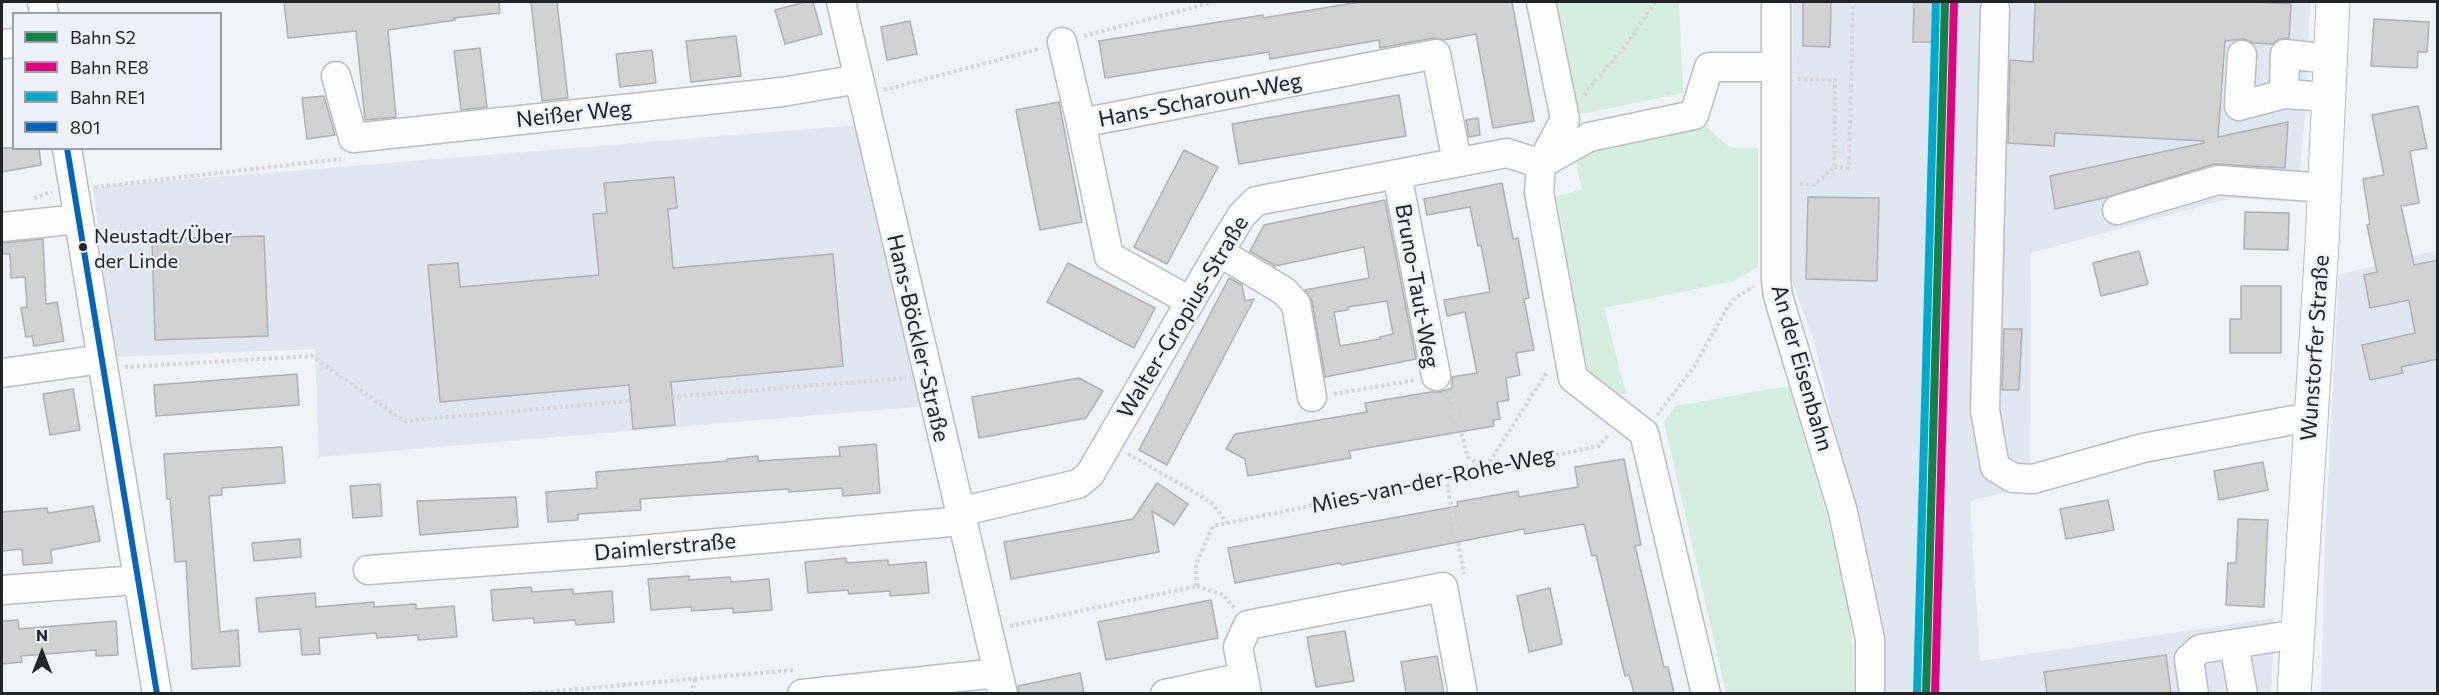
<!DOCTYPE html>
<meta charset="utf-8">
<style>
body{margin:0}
#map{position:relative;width:2439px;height:695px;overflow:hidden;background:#f0f3f7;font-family:Commissioner,sans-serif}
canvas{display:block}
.frame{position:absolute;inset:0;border:3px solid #222427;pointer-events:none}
.legend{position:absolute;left:12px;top:12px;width:210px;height:138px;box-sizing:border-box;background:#edf2fa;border:2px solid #9ca0a6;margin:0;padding:8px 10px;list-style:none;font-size:18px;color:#222427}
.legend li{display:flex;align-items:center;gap:12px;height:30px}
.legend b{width:30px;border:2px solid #9ca0a6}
.north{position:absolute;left:12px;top:623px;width:60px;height:60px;-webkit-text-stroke:4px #edf2fa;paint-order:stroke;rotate:0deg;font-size:16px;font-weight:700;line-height:24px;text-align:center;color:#222427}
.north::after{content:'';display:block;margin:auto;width:21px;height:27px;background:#222427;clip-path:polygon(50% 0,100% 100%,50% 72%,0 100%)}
</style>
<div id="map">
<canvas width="2439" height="695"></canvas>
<div class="frame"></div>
<ul class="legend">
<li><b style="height:8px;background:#118349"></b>Bahn S2</li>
<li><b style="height:8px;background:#e5007d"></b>Bahn RE8</li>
<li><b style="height:8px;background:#00a9ce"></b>Bahn RE1</li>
<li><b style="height:8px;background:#0065bd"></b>801</li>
</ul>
<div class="north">N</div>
</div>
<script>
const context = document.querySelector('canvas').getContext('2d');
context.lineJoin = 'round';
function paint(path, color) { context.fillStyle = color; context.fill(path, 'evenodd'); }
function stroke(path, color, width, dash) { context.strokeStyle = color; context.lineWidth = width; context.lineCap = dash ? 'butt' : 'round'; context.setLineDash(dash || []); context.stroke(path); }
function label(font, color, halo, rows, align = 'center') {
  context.font = font + ' Commissioner,sans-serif'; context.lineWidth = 4.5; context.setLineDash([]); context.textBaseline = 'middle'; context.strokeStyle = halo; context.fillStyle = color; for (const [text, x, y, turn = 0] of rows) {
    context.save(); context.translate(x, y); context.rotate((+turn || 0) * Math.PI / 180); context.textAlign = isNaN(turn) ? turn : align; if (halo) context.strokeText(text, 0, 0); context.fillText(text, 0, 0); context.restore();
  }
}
const built = new Path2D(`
 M1793 2H2310L2305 115 2297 202 2231 198 2031 253 2030 486 1970 501 1980 661 2275 618 2271 693H1883L1884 643 1815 345 1790 275Z
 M859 125 926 406 319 457 315 349 114 357 93 187Z
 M2437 250V693L2321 694 2325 538 2339 275Z`);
const green = new Path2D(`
 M1553 2H1679L1683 93 1582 114 1574 108Z
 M1698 119 1730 148H1758V267L1734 281 1604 308 1626 394 1611 395 1584 375 1559 244 1564 243 1556 197 1581 189 1574 148Z
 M1789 386C1809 457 1833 529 1847 602 1853 632 1853 663 1854 693H1726L1664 422 1675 406Z`);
const building = new Path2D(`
 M284 2H499L500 13 454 18 455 20 388 30 396 117 365 120 356 31 288 38Z
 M531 2H557L568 98 542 101Z
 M805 2H813L822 34 785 44 775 10Z
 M1360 2H1512L1534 121 1493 128 1476 34 1444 40 1433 38 1380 48 1379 40 1270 59 1269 52 1105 78 1099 41 1263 15V18Z
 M1803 2H1831L1830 47 1803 46Z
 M1914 2H1936L1935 42H1913Z
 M2035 2H2255L2291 4 2289 38 2279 39 2272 44 2253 43 2244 39 2225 41 2218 137 2288 122 2285 168 2214 164 2108 197 2055 209 2050 176 2204 143V141L2055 133 2054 146 2008 143 2010 60 2033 62Z
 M2374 19 2429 22 2427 52H2418L2417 68 2371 66Z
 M910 21 917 54 887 60 881 27Z
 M736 36 741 76 691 82 686 41Z
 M480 48 487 107 461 110 454 51Z
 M652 50 656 83 620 87 616 54Z
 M1399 95 1406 136 1239 164 1232 124Z
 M324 96 335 135 307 139 302 98Z
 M1059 102 1082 222 1040 230 1016 110Z
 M2418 106 2427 148 2410 151 2419 203 2401 206 2414 265 2438 260V359L2401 367 2403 373 2370 380 2362 345 2415 333 2409 300 2370 308 2364 275 2377 272 2367 225 2370 224 2363 179 2384 175 2372 115Z
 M1478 118 1480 135 1469 137 1466 120Z
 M2 148H39L41 165 2 172Z
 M1184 150 1218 167 1167 264 1134 247Z
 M674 177 677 208 668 209 673 268 833 254 843 366 671 382 675 425 633 429 629 385 440 402 428 265 458 263 460 287 599 275 593 214 607 213 604 183Z
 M1502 183 1513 239 1518 238 1529 298 1524 299 1534 350 1516 353 1520 375 1506 378 1509 400 1497 402 1500 419 1493 420 1494 426 1349 451 1351 458 1248 476 1245 459 1226 449 1235 434 1367 412 1365 403 1431 392H1440L1452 388V377L1477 373 1465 312 1447 316 1444 300 1490 292 1481 245 1478 246 1470 207 1427 215 1424 199Z
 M1808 197 1879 198 1877 281 1806 279Z
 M1385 200 1416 359 1325 377 1312 301 1305 290 1369 278 1364 247 1275 266 1250 251 1264 225ZM1387 301 1393 334 1380 337V339L1340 346 1334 312 1348 310V307Z
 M2245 212 2289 213 2288 250 2244 249Z
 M264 236 268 336 155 340 152 239Z
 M43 239 46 304 57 302 64 341 34 346 32 336 26 337 21 308 27 307 25 277 11 278 10 254H2V243Z
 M2139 251 2148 284 2101 296 2093 263Z
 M1068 263 1155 308 1134 348 1047 302Z
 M1229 278 1242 285 1245 301 1254 299 1167 465 1139 450Z
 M2241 286H2281V353H2230V319H2241Z
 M2004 329H2022L2019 390H2002Z
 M297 374 299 405 156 416 154 385Z
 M1079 378 1103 391 1086 418 979 438 972 397Z
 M73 389 80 430 50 435 43 394Z
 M876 444 880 493 843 496 842 488 789 492V489L640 499 641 510 578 514V520L548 522 546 492 597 488 596 472 727 461V459L758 456V461L840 456 839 447Z
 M282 447 285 483 222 488V495L209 496 220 632 238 630 240 666 192 669 186 561 175 562 170 499H167L164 454Z
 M1624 459 1641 545 1635 546 1664 667H1668L1674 693H1634L1629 675 1625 676 1596 555 1592 556 1584 524 1525 534 1524 529 1341 565 1340 563 1235 583 1228 548 1458 506 1457 502 1518 491 1519 497 1578 487 1575 467Z
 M2263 462 2268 490 2219 500 2214 471Z
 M1157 483 1188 504 1174 525 1152 511 1159 552 1011 579 1004 542 1133 519Z
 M380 484 382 516 353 518 350 486Z
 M516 497 518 527 420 535 417 501Z
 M2108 500 2114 530 2066 539 2060 509Z
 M93 506 100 541 51 550 52 563 23 565 22 549 2 551V512L47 508 48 513Z
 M2238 519 2268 520 2264 607 2226 605 2228 563H2236Z
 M300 539 301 557 254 561 252 543Z
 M846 558V563L888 560V565L926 562 929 593 890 596V591L849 594 848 590 808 593 805 562Z
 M689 576V580L730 577 731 582 769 579 772 610 733 613V608L692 611 691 607 651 610 648 579Z
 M531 587 532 592 573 589V594L612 591 614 622 576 625 575 620 534 623V618L493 621 491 590Z
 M1550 588 1562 644 1529 652 1517 596Z
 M315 593 316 607 374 602V607L416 604V609L454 606 457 637 418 640V635L377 638 376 633 319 638 320 654 302 655 300 629 259 632 256 598Z
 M1211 600 1218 638 1106 660 1098 622Z
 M18 620 19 629 116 621 118 655 96 656V650L21 656 22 662 2 664V621Z
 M1345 631 1354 681 1316 687 1307 637Z
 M2166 655 2171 693H2047L2044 672Z
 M1437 656 1444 693H1406L1401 662Z
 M1080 673 1084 693H1019L1018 686Z`);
const path = new Path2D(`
 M1912 6 1938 7
 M1084 36 1214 2
 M1798 79 1835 80 1834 167 1814 185 1799 184
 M884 90 1039 49
 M1584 95 1627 44 1655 2
 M1834 167 1849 168 1853 2
 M95 187 341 159
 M34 198 52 192
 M125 367 312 356 404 421 630 401
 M1450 393 1468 457 1485 469 1547 372
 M1334 394 1415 380
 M672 397 906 378
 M1657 415 1694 367 1727 308 1735 298 1754 286
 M1128 454 1211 502 1227 523
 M1446 478 1464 574
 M1197 586 1196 564 1213 526 1599 446 1609 434
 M1197 586 1224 595 1234 608
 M1010 626 1197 586
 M521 694 795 670
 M692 694 695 679`);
const minor = new Path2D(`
 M42 2 44 14
 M841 2 1003 694
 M1541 2 1565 119 1541 164 1539 192 1573 378 1644 433 1706 694
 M1776 2V280L1778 296 1843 512 1870 639V694
 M1995 9 1985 410 1995 467 2013 478 2033 479 2143 448 2293 420 2311 421
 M1062 42 1081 123
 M2 44 14 43
 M2242 55 2239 106 2284 94 2285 54 2330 59
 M336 76 353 138 782 92 859 79
 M2284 94 2329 97
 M67 148 157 694
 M1541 164 1589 137 1694 115 1709 67H1776
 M1397 174 1436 376
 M2117 210 2218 180 2325 188
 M2 227 79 219
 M1219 252 1284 291 1296 304 1312 397
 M1190 301 1109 256 1081 123 1436 54 1457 162
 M2 373 102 359
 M959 512 1078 484 1090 474 1219 252 1242 215 1256 201 1507 153 1541 164
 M368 570 629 551 962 521
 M2 590 137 580
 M2234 644 2243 694
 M802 694 998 673
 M1165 694 1244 677
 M1247 694 1238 647 1248 625 1443 587 1463 694
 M2194 694 2189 659 2200 649 2298 634`);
const major = new Path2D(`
 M2294 694 2322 244 2333 2`);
const bus1 = new Path2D(`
 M67 148 157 694`);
const rail1 = new Path2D(`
 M1926 694 1945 2`);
const rail2 = new Path2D(`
 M1935 694 1954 2`);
const rail3 = new Path2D(`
 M1917 694 1936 2`);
const markers = [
 [83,247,5,"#222427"]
];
const busNames = [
 ["Neustadt/Über",94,236],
 ["der Linde",94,261]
];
const streetNames = [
 ["Hans-Scharoun-Weg",1200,100,-11],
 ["Neißer Weg",574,114,-6],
 ["Bruno-Taut-Weg",1417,286,80],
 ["Walter-Gropius-Straße",1183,317,-59],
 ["Hans-Böckler-Straße",918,338,77],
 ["Wunstorfer Straße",2315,348,-86],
 ["An der Eisenbahn",1802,368,74],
 ["Mies-van-der-Rohe-Weg",1433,480,-12],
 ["Daimlerstraße",665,547,-5]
];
paint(built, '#e0e7f1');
paint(green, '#d6eee0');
paint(building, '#d2d2d3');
stroke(building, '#b0b0b2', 1.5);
stroke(minor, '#bbbdc0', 31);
stroke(major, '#bbbdc0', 35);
stroke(path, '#d6d6d8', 4, [3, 3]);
stroke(minor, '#fdfdfe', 28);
stroke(major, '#fdfdfe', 33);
stroke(bus1, '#0065bd', 6);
stroke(rail1, '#118349', 8);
stroke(rail2, '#e5007d', 8);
stroke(rail3, '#00a9ce', 8);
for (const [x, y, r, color] of markers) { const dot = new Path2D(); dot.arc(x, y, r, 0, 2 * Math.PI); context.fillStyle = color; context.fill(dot); stroke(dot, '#edf2fa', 2); }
label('20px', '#222427', '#edf2fa', busNames, 'left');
label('22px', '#222427', '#edf2fa', streetNames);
</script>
